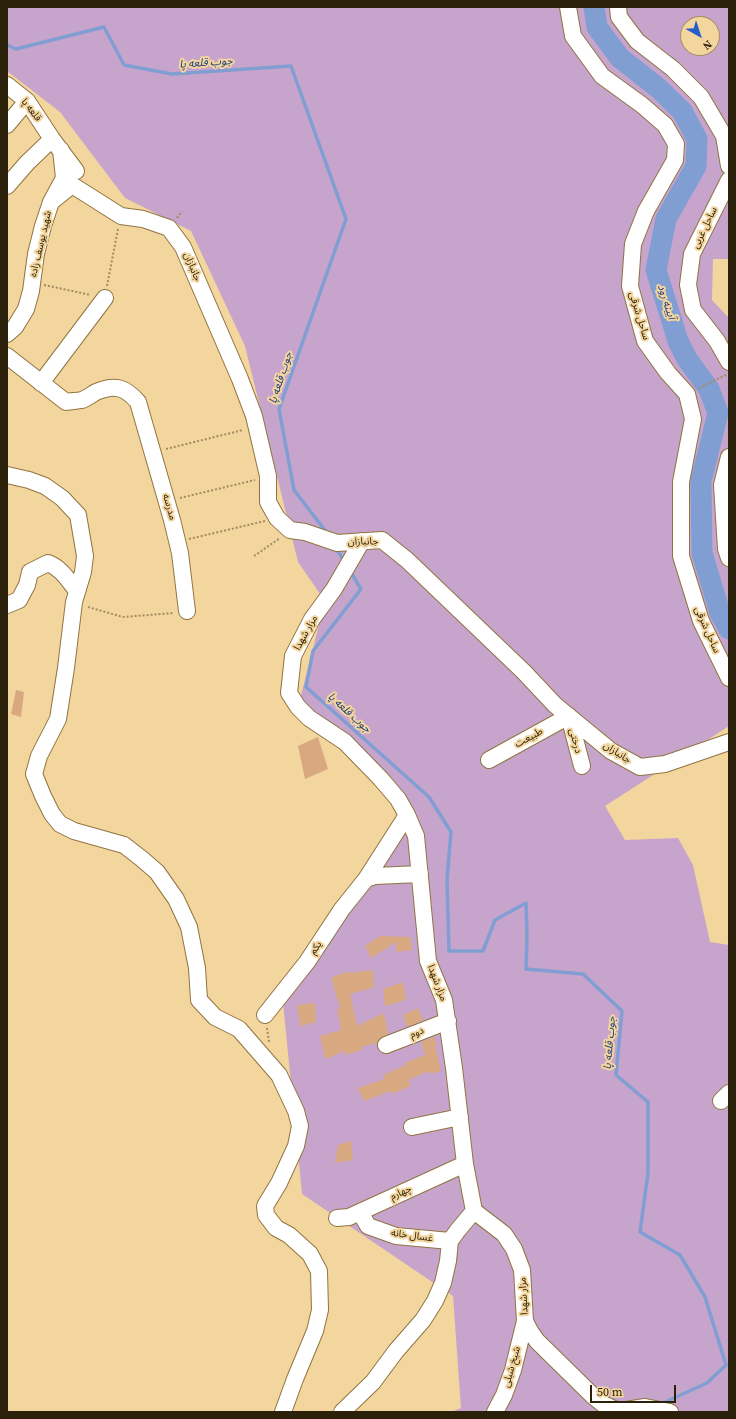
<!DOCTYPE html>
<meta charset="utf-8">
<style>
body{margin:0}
#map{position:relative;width:736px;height:1419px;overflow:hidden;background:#f3d59e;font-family:"Source Serif 4",serif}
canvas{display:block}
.frame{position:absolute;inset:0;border:8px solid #2b2009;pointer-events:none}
.north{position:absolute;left:680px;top:16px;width:40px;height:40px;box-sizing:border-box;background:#f3d59e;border:1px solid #a38d62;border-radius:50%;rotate:141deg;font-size:11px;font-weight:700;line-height:16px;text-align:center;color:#2b2009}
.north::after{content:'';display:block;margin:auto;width:14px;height:18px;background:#265ecb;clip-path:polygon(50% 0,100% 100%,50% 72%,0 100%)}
.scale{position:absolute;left:590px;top:1385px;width:86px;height:18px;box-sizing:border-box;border:2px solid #2b2009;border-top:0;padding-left:5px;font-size:12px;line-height:14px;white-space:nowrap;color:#2b2009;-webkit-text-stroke:3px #f3d59e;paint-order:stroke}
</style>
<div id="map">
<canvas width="736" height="1419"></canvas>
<div class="frame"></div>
<div class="north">N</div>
<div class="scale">50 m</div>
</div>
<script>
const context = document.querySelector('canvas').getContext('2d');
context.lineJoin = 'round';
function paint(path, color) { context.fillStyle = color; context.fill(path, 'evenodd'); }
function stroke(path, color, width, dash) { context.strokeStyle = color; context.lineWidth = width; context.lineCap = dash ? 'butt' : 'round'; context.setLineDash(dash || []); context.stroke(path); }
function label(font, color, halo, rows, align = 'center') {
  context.font = font + ' "Source Serif 4","Noto Sans Arabic",serif'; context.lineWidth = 4; context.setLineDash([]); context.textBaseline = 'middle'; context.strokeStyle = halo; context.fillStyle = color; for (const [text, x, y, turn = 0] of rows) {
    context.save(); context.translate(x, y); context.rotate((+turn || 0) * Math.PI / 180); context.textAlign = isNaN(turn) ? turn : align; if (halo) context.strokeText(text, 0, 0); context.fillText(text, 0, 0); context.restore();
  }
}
const green = new Path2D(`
 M7 7H729V259H713L712 300 729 318V726L605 806 625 840 678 838 693 865 710 942 729 945V1412H451L461 1408 453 1296 302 1194 282 993 407 815 298 707 325 601 298 562 245 346 191 231 125 198 60 112 7 71ZM688 24H712V48H688Z`);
const stream = new Path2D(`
 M7 45 16 49 104 27 124 65 172 74 291 66 346 219 279 409 294 490 327 533
 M335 547 345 562
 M350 571 361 589 313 651 306 687 429 797 451 832 447 880 449 951H483L495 920 526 903 527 936 526 969 583 974 622 1011 616 1075 648 1102V1173L640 1232 680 1255 705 1297 726 1365 707 1383 663 1403 662 1406`);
const river = new Path2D(`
 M594 7 597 27 620 58 657 87 682 111 697 139 696 166 666 219 656 270 678 341 687 359 709 389 718 413 701 481 702 553 720 613 729 629`);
const building = new Path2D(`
 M16 690 24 692 21 717 11 714Z
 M318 737 328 769 305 779 298 746Z
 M380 936 410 937 412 950 396 952V942L371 958 365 946Z
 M373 970 374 987 350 994 357 1026 384 1013 388 1034 379 1039 377 1043 361 1047 362 1050 346 1055 345 1051 325 1059 320 1036 341 1030 337 1009 340 1008 331 978 348 971 349 973Z
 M403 982 406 1000 385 1006 383 989Z
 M315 1003 316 1022 300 1026 297 1005Z
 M418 1008 423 1020 407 1027 403 1015Z
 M434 1037 437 1045 435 1046 441 1071 430 1074 429 1071 408 1080 411 1086 391 1094 390 1091 364 1101 358 1088 385 1079 383 1075 406 1065 405 1063 425 1055 421 1042Z
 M351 1141 353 1160 335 1163 338 1145Z`);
const path = new Path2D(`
 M177 218 182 211
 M44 285 91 295
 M107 286 118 229
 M699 388 726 375
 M166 449 243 430
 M180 498 255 480
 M189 539 265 521
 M254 556 280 538
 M88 607 123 617 174 613
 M267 1028 269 1042`);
const minor = new Path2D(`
 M568 7 573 36 602 76 642 105 665 125 676 144 675 160 646 211 633 244 630 286 645 341 668 373 687 394 693 419 681 482V556L701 621 729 678
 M618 7 619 17 637 41 673 69 701 97 724 136 729 166
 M7 85 27 101 52 139 76 171
 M7 125 27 101
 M729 180 692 254 688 285 693 310 717 341 729 362
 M7 186 27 163 52 139
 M51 202 72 185 121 216 143 219 169 228 183 247 240 379 254 416 268 476V502L277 518 290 530 305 532 337 543 382 540 407 560 524 672 555 705 611 751 640 767 665 764 729 742
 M7 334 15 327 26 309 31 291 36 254 43 226 51 202 64 178 61 150
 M7 356 66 402C71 401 77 401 82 400 87 398 91 395 96 392 115 384 125 387 138 402L172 520 180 553 187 611
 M41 383 105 298
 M729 457 722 485 726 549 729 558
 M7 475 29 480 45 486 62 498 78 515 85 556 83 572 74 602 66 668 58 719 39 756 34 774 43 796 52 814 60 824 74 831 124 845 142 859 157 872 176 899 189 927 197 968 199 1000 215 1017 239 1029 279 1075 296 1111 300 1126 296 1146 279 1183 265 1206 266 1215 276 1228 289 1235 310 1254 319 1271 320 1310 315 1331 295 1379 283 1412
 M362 541 334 589 312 619 293 656 289 693 298 707 309 718 345 742 380 778 398 799 407 815 416 836 428 961 444 1000 454 1068 465 1164 474 1211 504 1234 514 1249 522 1270 525 1321 530 1331 537 1341 593 1396 603 1404 618 1411
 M7 605 19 600 27 585 30 572 48 563C61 568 68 580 77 591
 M489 760 569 716 582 766
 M366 879 407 815
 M265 1015 307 962 342 909 366 879 375 876 420 874
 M386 1045 448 1021
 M721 1101 729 1093
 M412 1127 460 1117
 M360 1212 368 1226 396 1236 450 1241
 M337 1218 349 1217 465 1164
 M342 1412 373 1382 396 1351 423 1320 435 1301 443 1283 448 1261 450 1241 458 1230 474 1211
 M495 1412 504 1395 513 1370 525 1321
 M614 1412 645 1407 670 1412`);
const streetNames = [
 ["قلعه پا",31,110,52],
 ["ساحل غربی",705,228,-64],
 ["شهید یوسف زاده",41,244,-77],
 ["جانبازان",192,267,67],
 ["ساحل شرقی",639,316,73],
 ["مدرسه",169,507,74],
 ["جانبازان",363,542,-1],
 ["ساحل شرقی",707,630,66],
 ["مزار شهدا",306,633,-61],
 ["طبیعت",529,738,-29],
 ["درختی",575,741,75],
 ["جانبازان",617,753,33],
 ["یکم",316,948,-56],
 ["مزار شهدا",437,983,69],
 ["دوم",417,1033,-22],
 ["چهارم",401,1193,-25],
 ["غسال خانه",412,1236,8],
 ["مزار شهدا",524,1296,-93],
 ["شیخ شبلی",512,1367,-74]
];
const waterNames = [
 ["جوب قلعه پا",206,63,-4],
 ["آیینه رود",666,302,72],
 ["جوب قلعه پا",281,378,-72],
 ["جوب قلعه پا",349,713,42],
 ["جوب قلعه پا",610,1043,-85]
];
paint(green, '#c7a4cc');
stroke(stream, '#819ed3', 3.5);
stroke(river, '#819ed3', 21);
paint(building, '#d8a980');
stroke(minor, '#907440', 18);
stroke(path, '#a18b61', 2, [2, 2]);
stroke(minor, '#fff', 16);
label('10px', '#2b2009', '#f3d59e', streetNames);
label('italic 11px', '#1d3e7e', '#f3d59e', waterNames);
</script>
